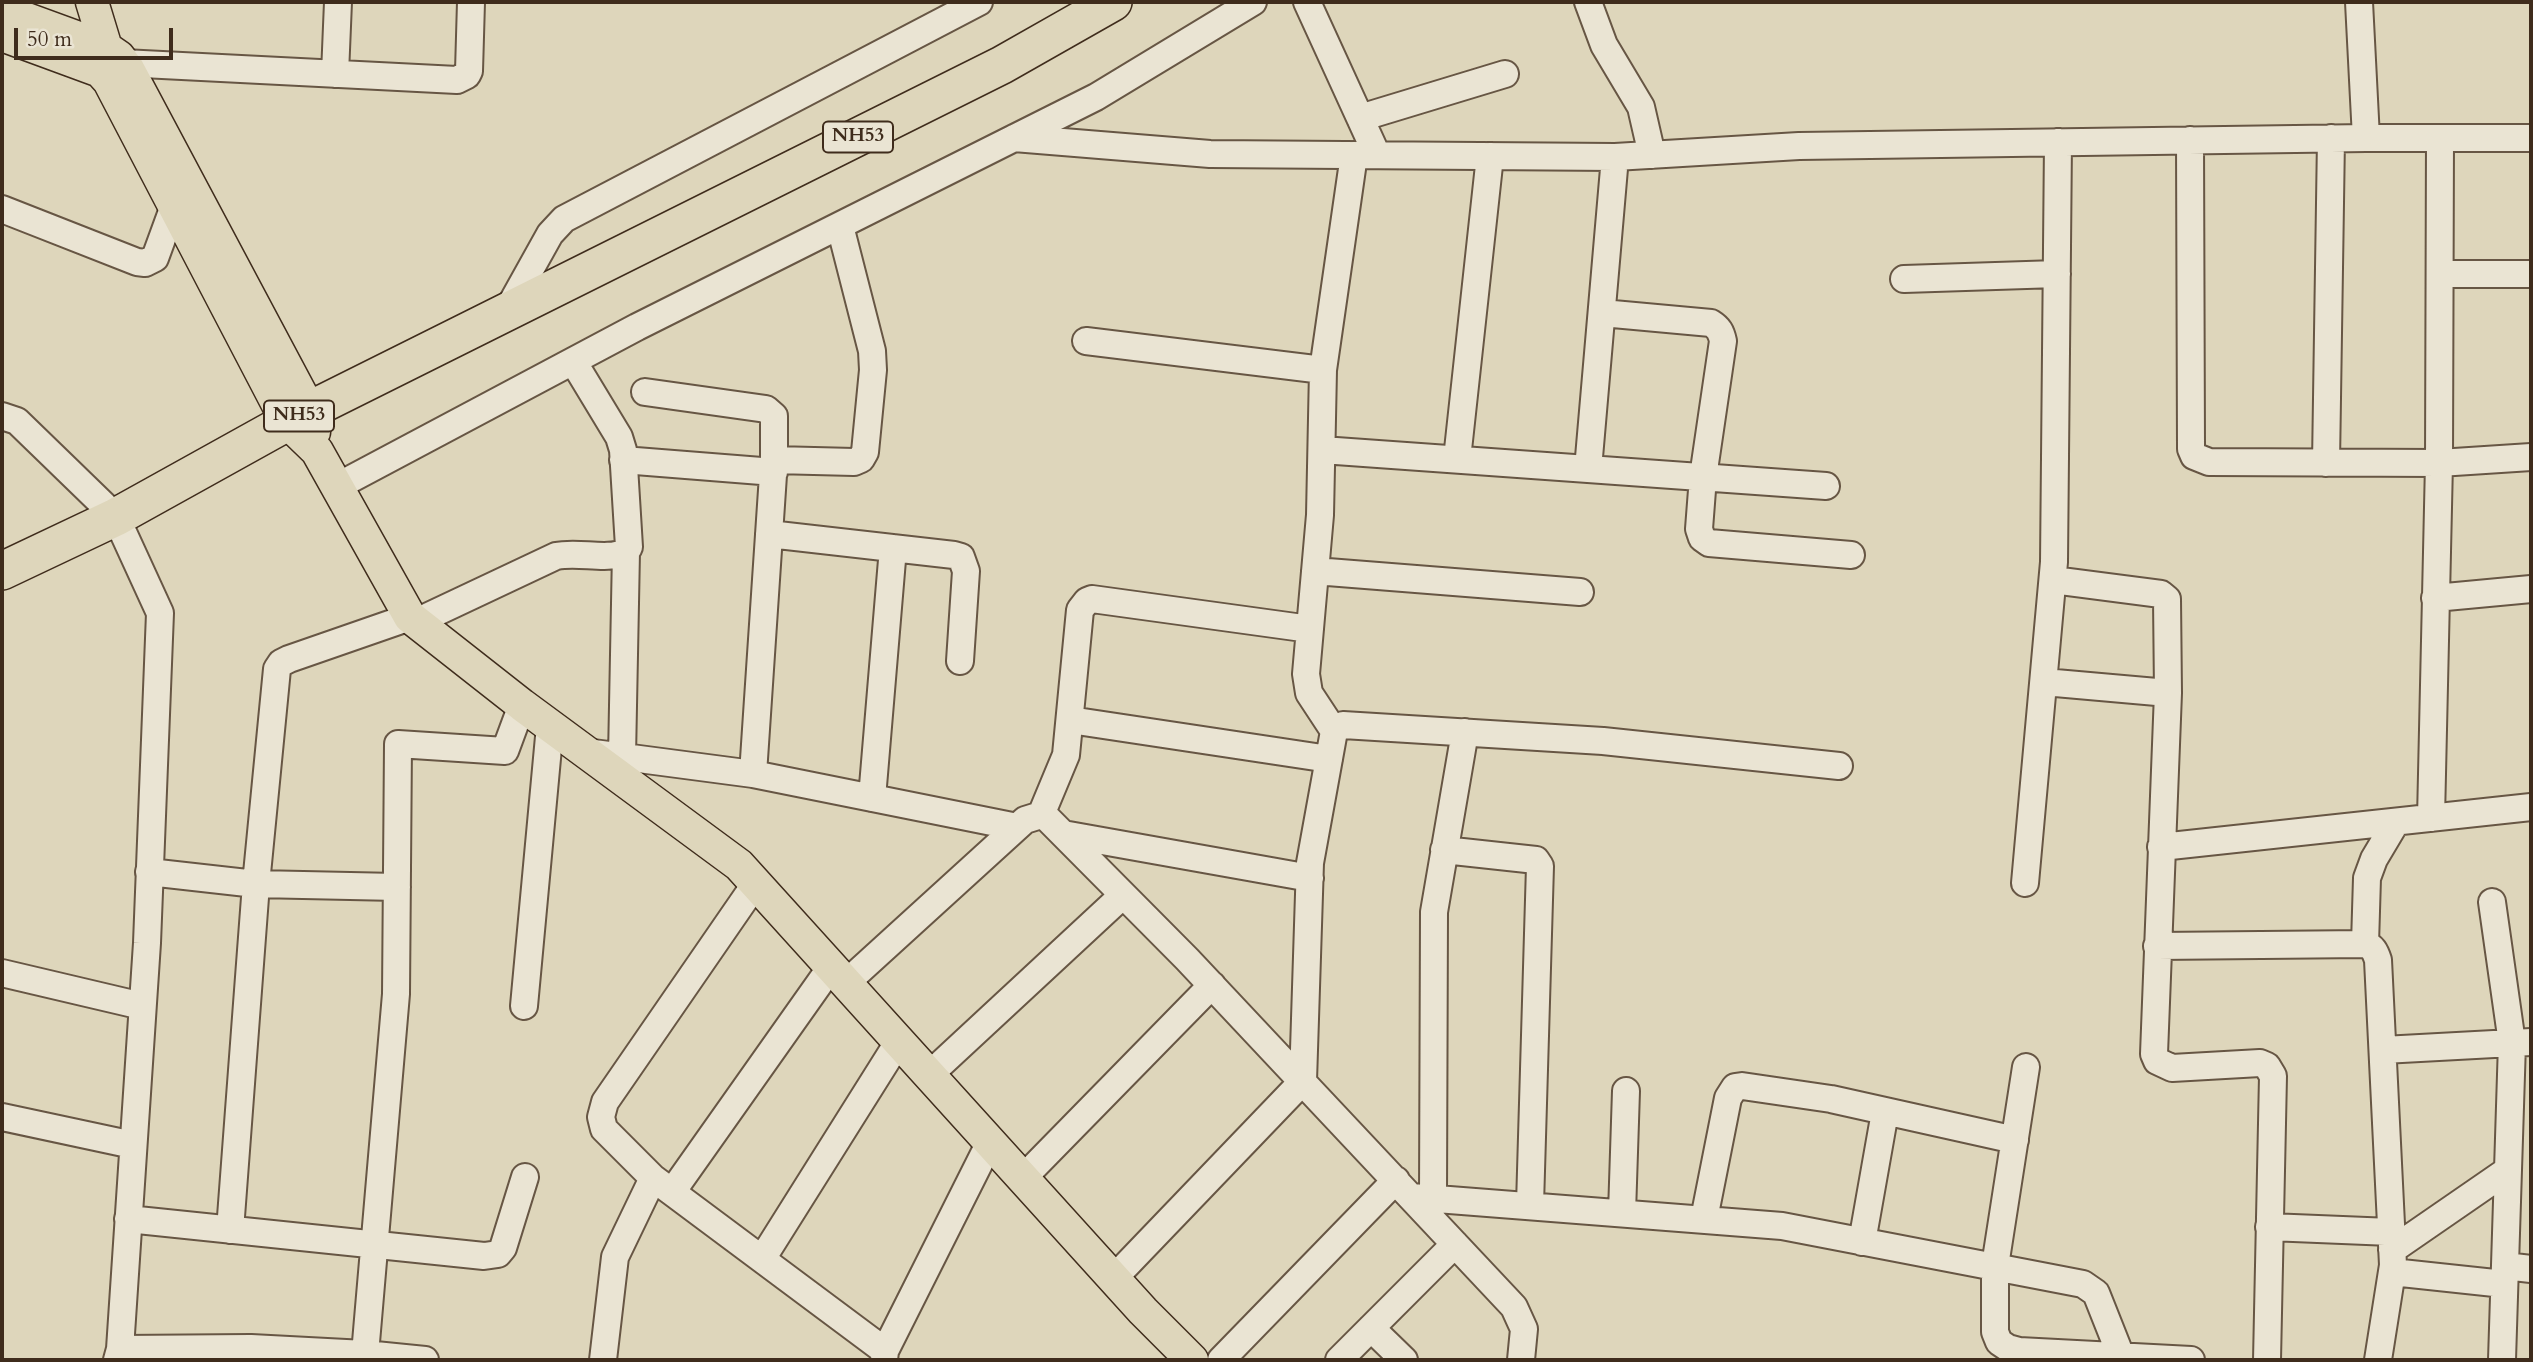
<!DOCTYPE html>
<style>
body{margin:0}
#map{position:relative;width:2533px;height:1362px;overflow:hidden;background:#ded6bb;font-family:Cardo,serif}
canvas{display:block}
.frame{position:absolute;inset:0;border:4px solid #3f2c1c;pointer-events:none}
.scale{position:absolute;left:14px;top:28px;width:159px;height:32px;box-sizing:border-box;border:4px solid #3f2c1c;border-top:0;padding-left:9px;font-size:21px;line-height:24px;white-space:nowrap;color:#3f2c1c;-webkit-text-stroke:5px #eae4d3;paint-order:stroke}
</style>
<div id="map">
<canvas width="2533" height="1362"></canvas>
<div class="frame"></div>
<div class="scale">50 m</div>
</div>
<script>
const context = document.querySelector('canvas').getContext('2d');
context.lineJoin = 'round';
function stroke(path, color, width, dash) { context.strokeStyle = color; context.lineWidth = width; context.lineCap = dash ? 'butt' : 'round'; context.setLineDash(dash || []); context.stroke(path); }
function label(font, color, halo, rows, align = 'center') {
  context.font = font + ' Cardo,serif'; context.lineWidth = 5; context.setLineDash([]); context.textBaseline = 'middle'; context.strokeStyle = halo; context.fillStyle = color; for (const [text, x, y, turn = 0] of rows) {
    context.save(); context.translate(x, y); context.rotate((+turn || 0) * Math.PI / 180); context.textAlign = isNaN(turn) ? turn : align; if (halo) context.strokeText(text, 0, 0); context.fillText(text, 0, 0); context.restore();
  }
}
const minor = new Path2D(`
 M1307 2 1377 155
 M1588 2 1604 45 1641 107 1652 155
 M2359 2 2366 138
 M123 63 457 80 467 75 469 71 471 2
 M335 74 338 2
 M1360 118 1505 74
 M1014 138 1210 154 1615 157 1799 146 2366 138H2531
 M2190 140 2191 449 2194 456 2209 462 2439 463 2531 457
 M2 209 137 262 145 263 155 258 174 206
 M2440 274H2531
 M1904 279 2057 274
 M506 313 550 234 564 219 979 2
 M1602 313 1711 323C1719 328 1721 332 1723 341L1703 477 1699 529 1702 538 1709 543 1851 555
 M1086 341 1323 370
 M645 392 766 409 774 416V460L753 774
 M2 416 17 421 116 517 160 613 147 943 120 1349
 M1322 450 1826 486
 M1457 459 1490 156
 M623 460 774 472
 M774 460 854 462 861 459 865 452 873 370 872 351 840 226
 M2326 463 2331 138
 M1588 469 1615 157
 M336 487 637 327 1096 97 1253 2
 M769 534 954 555 961 557 966 571 960 661
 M1315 571 1580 592
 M2053 580 2161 594 2167 599 2168 693 2154 1054 2157 1061 2172 1068 2260 1063 2267 1066 2273 1076 2267 1360
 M2435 598 2531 589
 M416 622 556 556C579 551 606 561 626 552L629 547 623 450 619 437 573 361
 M2044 682 2168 693
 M1070 720 1329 759
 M1334 731 1309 693 1306 674 1320 515 1323 370 1354 155
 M586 752 753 774 1017 827
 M622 757 626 552
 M872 798 893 548
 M1041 815 1066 755 1080 610 1087 601 1092 599 1310 629
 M2431 818 2439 463 2440 138
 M1063 834 1310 878
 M2161 847 2531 807
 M1444 850 1536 860 1540 866 1530 1205
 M149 872 256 884 397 887
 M756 883 605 1102 601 1117 604 1129 653 1178 885 1351
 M2025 883 2054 562 2058 142
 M2492 902 2512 1043 2502 1360
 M2365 944 2367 878 2374 859 2396 822
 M2157 946 2365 944C2373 947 2375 951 2378 960L2393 1265 2378 1360
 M2 973 142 1006
 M846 983 1025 820 1041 815 1047 818 1187 959 1514 1307 1524 1329 1521 1360
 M524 1006 550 726
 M2383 1050 2531 1042
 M2026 1067 1995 1266V1332L1999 1342 2008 1348 2019 1351 2191 1360
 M929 1075 1123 895
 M2 1117 133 1145
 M1023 1178 1212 985
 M672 1192 831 967
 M1411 1197 1782 1226 2083 1284 2096 1293 2121 1356
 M1433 1198 1434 912 1465 732
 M1622 1213 1626 1091
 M128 1219 484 1256 498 1254 503 1248 525 1177
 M1704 1219 1728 1098 1735 1087 1742 1086 1831 1099 2015 1140
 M2269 1227 2391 1232
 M230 1230 256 884 277 669 281 663 289 659 410 617
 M1862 1242 1885 1112
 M2392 1250 2508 1170
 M762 1259 899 1041
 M2505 1266 2531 1269
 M2392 1272 2504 1284
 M1114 1278 1303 1081 1310 863 1334 731 1343 725 1603 741 1839 766
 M1371 1328 1404 1360
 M365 1354 425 1360
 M117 1360 120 1349 251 1348 365 1354 396 994 398 744 505 751 522 705
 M603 1360 615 1257 653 1178
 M884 1360 885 1351 990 1142
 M1221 1360 1396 1180
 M1339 1360 1455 1244`);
const major = new Path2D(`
 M92 2 106 48 105 61
 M2 10 106 48 119 57 128 69 310 411 314 432
 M2 35 100 71 109 81 287 422 317 451 410 617 522 705 739 865 1143 1311 1192 1360`);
const highway = new Path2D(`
 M2 571 116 517 298 416 1002 65 1113 2`);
const shields = [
 [858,137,70],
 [299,416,70]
];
const shieldNames = [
 ["NH53",858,137],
 ["NH53",299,416]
];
stroke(minor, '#675644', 30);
stroke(major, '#3f2c1c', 35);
stroke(highway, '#3f2c1c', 40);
stroke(minor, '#eae4d3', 26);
stroke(major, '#ded6bb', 32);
stroke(highway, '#ded6bb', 37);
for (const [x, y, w] of shields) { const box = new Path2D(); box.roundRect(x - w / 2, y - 15.5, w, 31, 5); context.fillStyle = '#eae4d3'; context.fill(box); stroke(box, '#3f2c1c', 2); }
label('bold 19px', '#3f2c1c', null, shieldNames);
</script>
